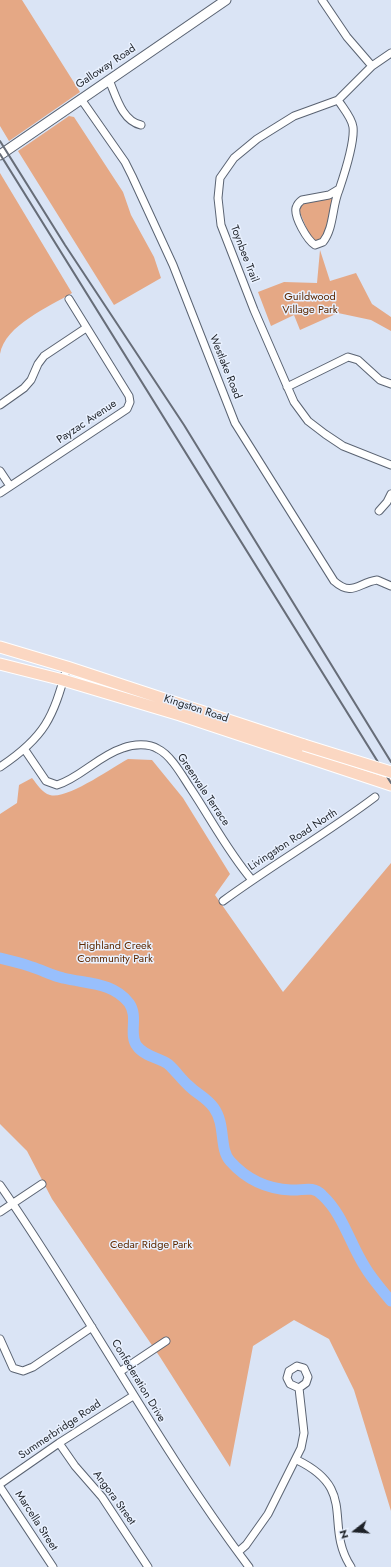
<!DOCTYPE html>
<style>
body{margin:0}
#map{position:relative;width:391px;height:1567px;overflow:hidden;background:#dae4f5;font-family:Jost,sans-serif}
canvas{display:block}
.north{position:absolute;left:335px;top:1511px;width:40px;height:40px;-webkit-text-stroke:3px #e9f1ff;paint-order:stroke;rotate:253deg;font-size:11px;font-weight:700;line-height:16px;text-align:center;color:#1e2228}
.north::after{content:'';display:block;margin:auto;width:14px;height:18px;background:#1e2228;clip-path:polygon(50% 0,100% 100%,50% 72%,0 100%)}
</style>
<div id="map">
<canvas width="391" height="1567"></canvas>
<div class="north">N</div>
</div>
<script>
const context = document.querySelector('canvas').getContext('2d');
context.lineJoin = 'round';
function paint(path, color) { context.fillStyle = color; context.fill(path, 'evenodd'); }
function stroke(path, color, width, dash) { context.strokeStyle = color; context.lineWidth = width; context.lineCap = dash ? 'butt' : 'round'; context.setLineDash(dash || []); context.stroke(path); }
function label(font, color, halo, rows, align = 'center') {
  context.font = font + ' Jost,sans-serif'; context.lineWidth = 3; context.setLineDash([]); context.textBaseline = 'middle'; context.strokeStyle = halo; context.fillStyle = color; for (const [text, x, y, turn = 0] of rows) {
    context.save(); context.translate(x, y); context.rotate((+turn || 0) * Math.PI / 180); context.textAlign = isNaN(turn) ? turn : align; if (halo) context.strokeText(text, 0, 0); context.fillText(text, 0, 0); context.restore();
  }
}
const green = new Path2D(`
 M0 0H22L80 92 9 141 0 126Z
 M69 116 74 117 123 192 131 215 154 257 161 278 114 305 18 151Z
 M0 173 72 293C49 307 5 325 0 354Z
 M332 196 334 199C331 211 330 248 311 239L299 210 300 206 304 202Z
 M320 250 330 281 356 273 372 304 391 317V331L371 320 338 313 300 330 294 315 271 326 258 292 284 282 317 283Z
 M128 759 152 760 183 798 230 874 215 895 283 992 391 863V1511L354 1390 329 1339 294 1320 253 1346 230 1467 160 1357 52 1199 27 1151 0 1124V814L17 803 19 785 32 778C37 784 42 793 50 795 67 800 111 768 128 759Z`);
const river = new Path2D(`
 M0 958C11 961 22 963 32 967 42 970 53 976 63 978 87 984 113 982 129 1003 139 1017 128 1034 137 1046 144 1056 159 1058 168 1064 176 1071 181 1079 189 1086 197 1094 207 1098 214 1108 226 1125 219 1149 230 1161 246 1179 267 1189 291 1190 302 1191 313 1185 322 1195 343 1214 350 1244 365 1267 372 1279 382 1290 391 1301`);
const minor = new Path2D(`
 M322 0 347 37 372 66
 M391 53 372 66 338 100 294 116 257 139 234 158 220 178 218 198 221 225 254 310 294 402 308 421 325 434 343 446 391 465
 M109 80C116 96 122 121 141 125
 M81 99 125 162 132 176 173 265 235 423 334 581C352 597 358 583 377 580L391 586
 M338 100C343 108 352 118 353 127 355 143 344 175 339 190 332 206 334 228 323 242L315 245C307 240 294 217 296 208 297 205 299 202 302 200L329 195 339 189
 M287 387 348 357 358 360 380 380 391 384
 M0 405 24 388 31 380 38 364 44 356 86 328
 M0 471 10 486
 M0 493 127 409 130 402 129 396 69 299
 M379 511 387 502 391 494
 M25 750 46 781 57 785C80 778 98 756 123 748 133 744 149 743 158 749 171 755 183 777 191 789 211 819 228 852 252 880
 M0 767C45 737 53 718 67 667
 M223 901C272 865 326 834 375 797
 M0 1185C87 1310 157 1445 249 1567
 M0 1212 42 1184
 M0 1339 13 1368 23 1371 33 1367 92 1327
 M121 1371 166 1341
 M59 1443 75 1466 102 1497 148 1567
 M297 1460C359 1490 323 1524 351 1567
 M0 1484 59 1443 133 1396
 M0 1487 53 1567
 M238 1552 246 1545 268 1514 301 1448 304 1433 299 1388 306 1383 308 1377 304 1368 297 1366 289 1371 287 1378 290 1384 299 1388`);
const tertiary = new Path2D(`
 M0 155 226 0`);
const primary = new Path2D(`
 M0 647 67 667 304 745
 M0 664 63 680 180 715 391 785`);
const rail = new Path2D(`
 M0 141 65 245 184 425 391 762
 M0 154 391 783`);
const primaryBridge = new Path2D(`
 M304 745 391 772`);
const streetNames = [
 ["Galloway Road",106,67,-34],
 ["Toynbee Trail",244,254,69],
 ["Westlake Road",225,367,68],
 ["Payzac Avenue",87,422,-34],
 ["Kingston Road",196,709,18],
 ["Greenvale Terrace",203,790,56],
 ["Livingston Road North",293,840,-33],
 ["Confederation Drive",138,1381,59],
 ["Summerbridge Road",60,1430,-34],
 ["Angora Street",114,1498,54],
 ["Marcella Street",36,1521,57]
];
const parkNames = [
 ["Guildwood",310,297],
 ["Village Park",310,310],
 ["Highland Creek",115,946],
 ["Community Park",115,959],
 ["Cedar Ridge Park",151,1245]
];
paint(green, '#e5a885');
stroke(river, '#98bffc', 11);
stroke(minor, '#5a6372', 9);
stroke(tertiary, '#5a6372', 11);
stroke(primary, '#fff', 13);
stroke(minor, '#fff', 7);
stroke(tertiary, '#fff', 9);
stroke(primary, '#fbd7c2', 11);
stroke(rail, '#676d78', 2);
stroke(primaryBridge, '#fff', 13, []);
stroke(primaryBridge, '#fbd7c2', 11);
label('11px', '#1e2228', '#e9f1ff', streetNames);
label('11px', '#5e2900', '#e9f1ff', parkNames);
</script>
